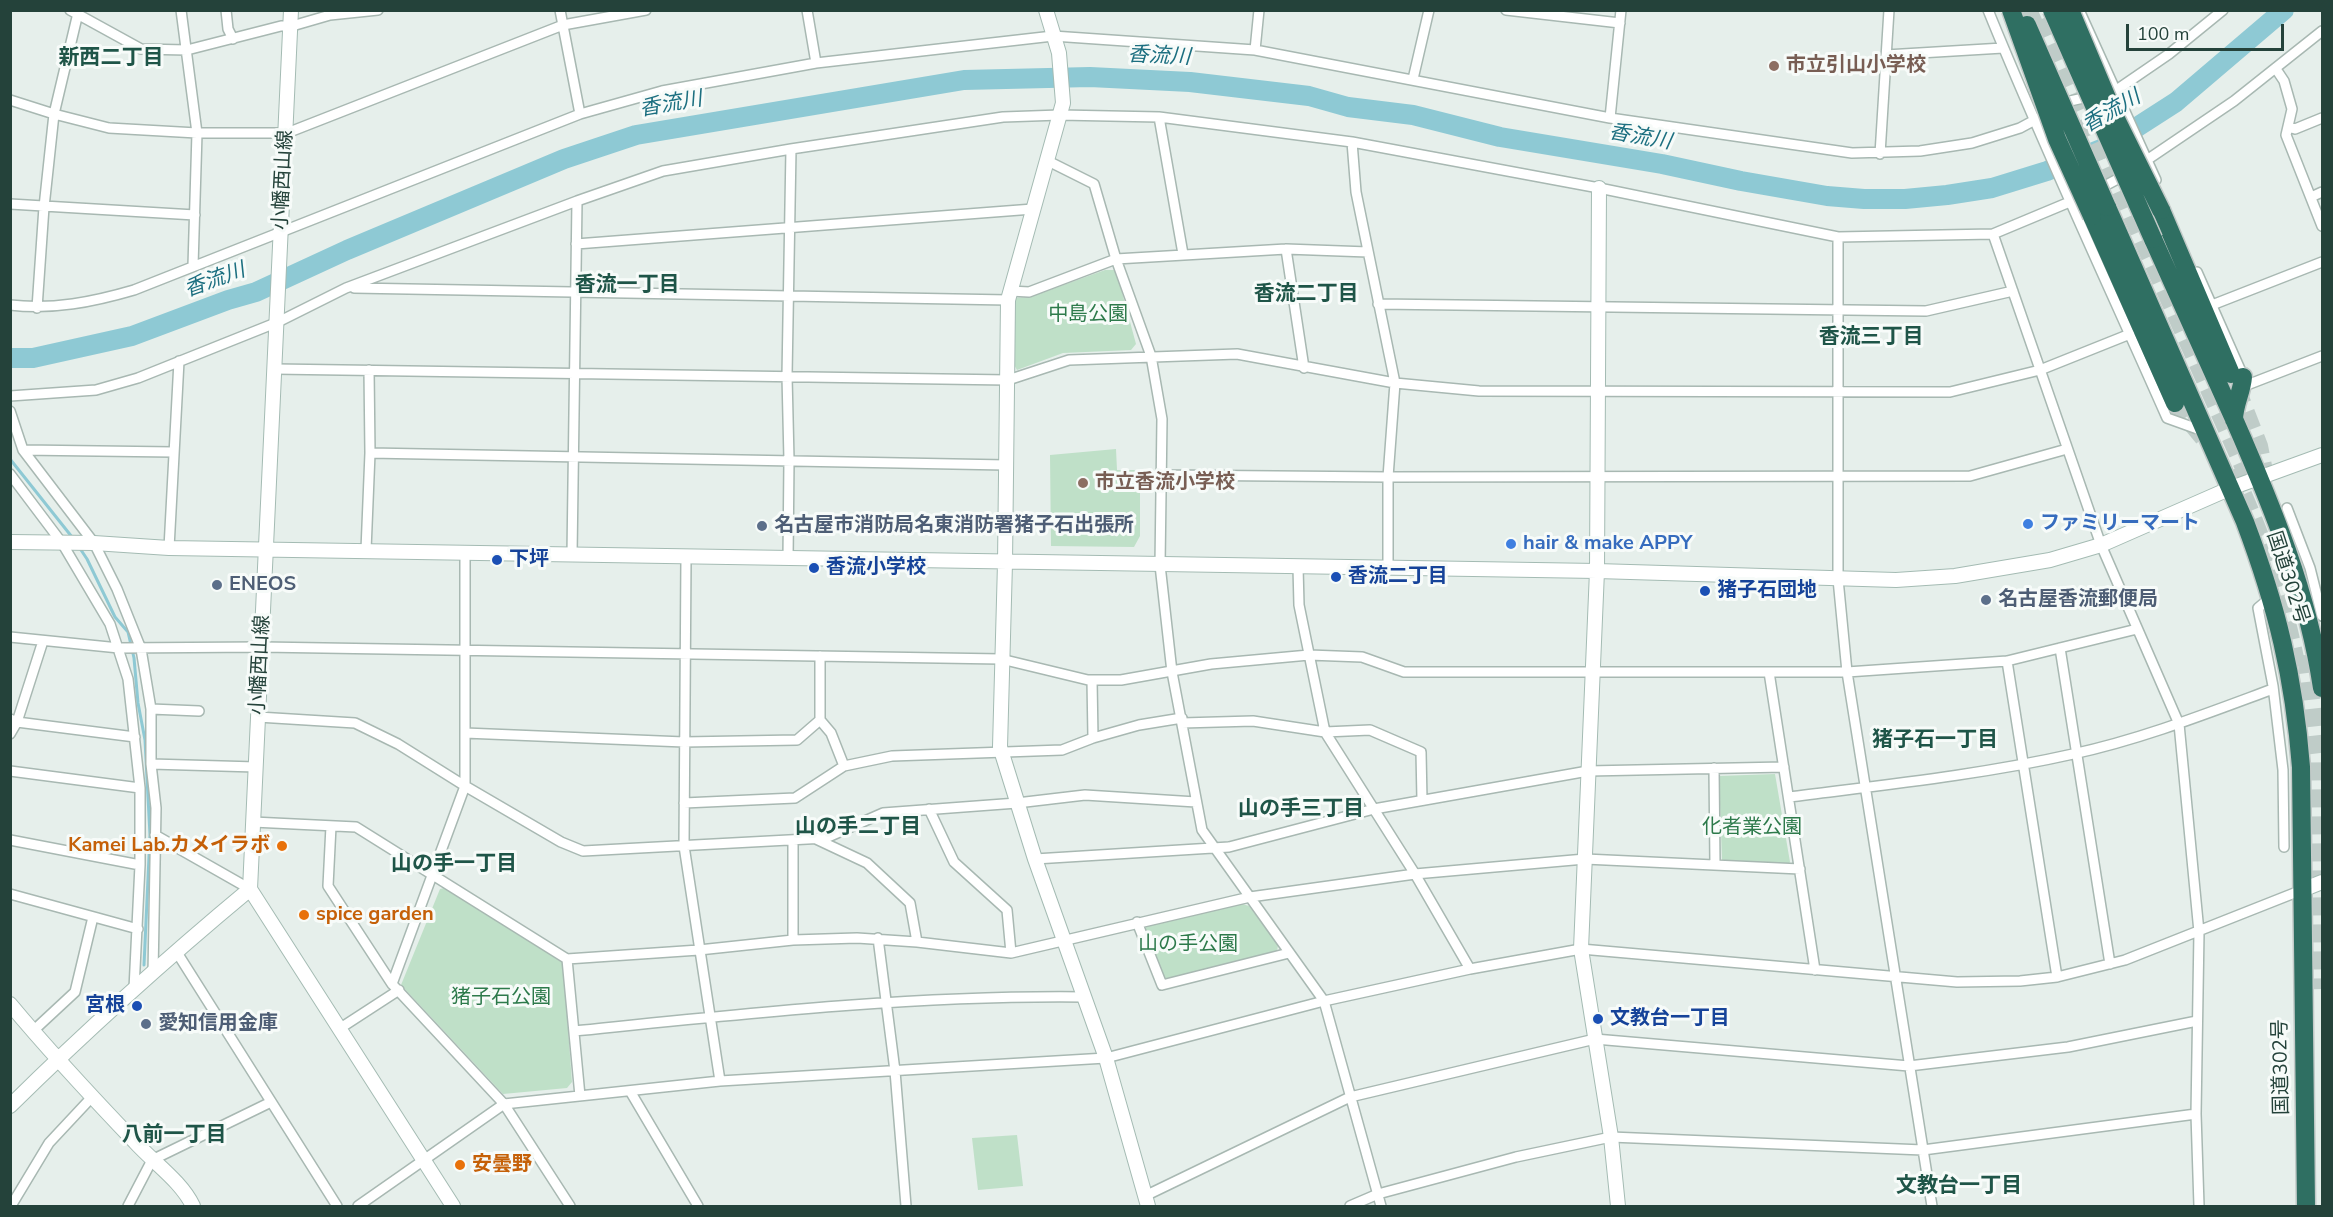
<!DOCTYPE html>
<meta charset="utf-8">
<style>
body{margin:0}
#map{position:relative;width:2333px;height:1217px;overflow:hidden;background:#e6efeb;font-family:"Nunito Sans",sans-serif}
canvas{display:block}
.frame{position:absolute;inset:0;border:12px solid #24423a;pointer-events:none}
.scale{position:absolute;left:2126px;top:24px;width:158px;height:27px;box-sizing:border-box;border:3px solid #24423a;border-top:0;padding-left:8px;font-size:18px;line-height:21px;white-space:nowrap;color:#24423a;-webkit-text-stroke:4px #f7fbf9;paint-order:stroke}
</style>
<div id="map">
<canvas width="2333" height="1217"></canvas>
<div class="frame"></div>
<div class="scale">100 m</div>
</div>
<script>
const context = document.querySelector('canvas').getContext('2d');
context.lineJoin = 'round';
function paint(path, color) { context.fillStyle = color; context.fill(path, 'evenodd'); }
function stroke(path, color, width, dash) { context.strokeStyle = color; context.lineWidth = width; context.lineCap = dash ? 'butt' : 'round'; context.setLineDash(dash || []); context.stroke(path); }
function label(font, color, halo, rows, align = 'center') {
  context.font = font + ' "Nunito Sans","Noto Sans JP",sans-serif'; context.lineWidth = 6; context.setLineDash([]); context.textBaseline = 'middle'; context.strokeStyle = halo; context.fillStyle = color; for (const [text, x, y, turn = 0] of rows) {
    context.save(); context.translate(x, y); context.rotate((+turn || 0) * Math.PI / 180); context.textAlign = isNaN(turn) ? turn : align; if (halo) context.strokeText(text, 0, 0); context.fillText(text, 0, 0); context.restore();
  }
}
const green = new Path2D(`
 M1105 270H1116L1136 344 1131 350 1063 353 1017 370 1013 363 1012 298 1030 297Z
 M1116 449 1117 470H1140V536L1134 547 1051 546 1050 455Z
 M1775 774 1790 862 1787 866 1722 860 1719 776Z
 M448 887 563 963 572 1082 567 1088 503 1094 401 985 440 889Z
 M1239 903 1249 906 1278 945 1277 952 1170 981 1165 979 1145 928 1148 924Z
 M1017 1135 1023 1186 978 1190 972 1138Z`);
const stream = new Path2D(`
 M10 459 72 537
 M79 547 87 559 115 617 128 632 134 658 138 703 145 740 150 835 144 965`);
const river = new Path2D(`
 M10 358H33L132 336 228 300 256 292 347 250 564 159 636 135 964 80 1090 77 1190 82 1309 96 1348 107 1413 115 1500 137 1662 164 1741 181 1827 196 1864 199H1905L1947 195 1992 188 2047 171 2106 147 2176 102 2284 10`);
const highwayTunnel = new Path2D(`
 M2028 10 2041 39
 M2044 18 2252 486
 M2236 387 2259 446 2267 486
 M2175 403 2205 440
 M2232 470C2263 536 2285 602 2298 674
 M2306 655 2318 761 2322 989`);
const street = new Path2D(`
 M70 10 141 49 187 50 281 26H292L330 15 378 10
 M181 10 197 133 193 266
 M226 10 228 29 233 39
 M560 10 580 114
 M807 10 816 63
 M1506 10 1620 23
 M1988 10C2044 148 2107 282 2167 418L2206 432
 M2080 12 2156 180
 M1255 50 1259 10
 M1886 55 2003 48
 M2276 69 2284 81 2292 109 2286 135 2322 226
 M1413 79 1429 10
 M10 100 54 114 109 128 197 133H287L563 25 646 10
 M1159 117 1183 254
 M1610 118 1621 10
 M2288 127 2295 129 2322 118
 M1352 142 1356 192 1395 383 1388 477V568
 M1880 154 1889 10
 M1048 161 1094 184 1116 259 1151 356 1162 419 1160 565 1172 672 1202 830 1324 1001 1381 1206
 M2138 166 2234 101 2322 31
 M2097 190 2127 174
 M2311 197 2322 192
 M10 204 195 215
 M1993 234 2101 545 2179 724 2199 932 2196 1114 2199 1206
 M1838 237V579L1847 672 1932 1206
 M576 244 1033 209
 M1286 249 1304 368
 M2197 272 2247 385 2322 356
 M354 288 1008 300
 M1010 291 1029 292 1116 259 1286 249 1368 252
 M1378 304 1926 311 2013 291
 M10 305C53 310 93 302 134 290L580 114 662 91 816 63 1053 36 1255 50 1610 118 1852 153 1920 151 1972 143 2020 128 2070 101 2115 91 2169 54 2223 10
 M2212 305 2322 262
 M37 308 44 207 54 114 78 13
 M275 369 1008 380 1069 360 1237 354 1395 383 1479 391 1950 392 2040 370 2130 334
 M10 396 96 390 138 378 278 322 346 288 577 201 663 171 791 149 1003 117 1060 115 1159 117 1352 142 1599 188 1838 237 1993 234 2084 196
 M10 411 23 450 94 543 117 589 141 649 151 709V764L156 808 153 974
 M23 450 173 452
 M370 453 1006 465
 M10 474 62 543 110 624 128 679 140 788V865L134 989
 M1162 475 1388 477 1970 476 2067 449
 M2287 508 2310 568 2322 616
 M169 548 179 361
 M366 550 370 453 369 370
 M572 555 577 201
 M686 557 684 846 720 1081
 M788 559 789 460 787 376 791 149
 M1298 567 1299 605 1325 732 1415 874 1470 969
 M2271 597 2258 608 2273 686 2283 770 2284 847
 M10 637 119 648 262 647 1001 659 1088 680H1121L1211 664 1309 655 1362 657 1404 672H1847L2007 661 2137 629
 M2060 648 2110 964
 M820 656V720L831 733 844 766
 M2007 661 2057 977
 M1769 672 1815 970
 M1092 680 1093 738
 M151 709 199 711
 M258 717 355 723 398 744 465 786 561 842 583 851 826 838 883 813 1017 803 1085 795 1196 802
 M10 719 17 722 135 737
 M1182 723 1253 721 1325 732 1370 730 1421 752 1422 800
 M465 733 684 742 797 740 820 720
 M10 734 17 722 43 641
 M151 764 256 767
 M1714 768 1715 865
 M10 771 140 788
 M1789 797C1883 785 1980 775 2073 754 2142 739 2208 713 2273 689
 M684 803 795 798 844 766 892 756 1062 750 1093 738 1139 725 1182 718
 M929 809 954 862 1007 910 1011 953
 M253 822 356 827 567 959 699 950 793 940 857 938 917 942 1011 953 1250 897 1415 874 1585 859 1800 869
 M331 826 328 886 392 984 504 1104 570 1206
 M155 835 250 889
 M816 839 867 863 910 903 917 942
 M10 840 140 865
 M1035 859 1229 847 1374 809 1588 771 1784 767
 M10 894 138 929
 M1137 922 1162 985 1289 953
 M878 938 895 1071 906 1206
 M793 940V840
 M176 951 337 1206
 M567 959 580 1096
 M392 984 465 786V554
 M339 1029 399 990
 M33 1031 75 992 93 917
 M574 1031C743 1014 914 995 1084 997
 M630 1091 698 1206
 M1145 1196 1350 1097 1595 1039 1909 1066 2068 1047 2197 1021
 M11 1206 49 1143 92 1097
 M128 1206 152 1160 271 1102
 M358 1206 504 1104 720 1081 1106 1058 1324 1001 1470 969 1581 949 1957 982 2020 981 2057 977 2125 960 2302 890
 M1350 1206 1378 1194 1516 1157 1611 1137 1923 1150 2196 1114`);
const secondary = new Path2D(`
 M1046 10 1059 53 1063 103 1008 300 1005 563 1000 747 1035 859 1106 1058 1148 1206
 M1599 188 1597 571 1581 949 1611 1137 1618 1206
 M10 542 94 543 169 548 1597 571 1896 580 1955 576 2050 560 2101 545 2231 488 2322 455
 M250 889 453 1206
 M2302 890 2322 882
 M10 1004C50 1052 92 1097 135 1142 154 1163 181 1181 193 1206
 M10 1106C87 1030 167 958 250 889L291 10`);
const highway = new Path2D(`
 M2107 207 2245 522C2277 607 2294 677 2301 767L2306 1206
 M2161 210 2231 374
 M2092 216 2175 403
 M2153 239C2180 299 2207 359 2234 419 2272 506 2308 593 2322 688
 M2234 420C2234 404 2242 392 2243 377`);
const highwayBridge = new Path2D(`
 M2011 10 2057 139 2092 216
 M2052 10 2153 239
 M2070 10 2115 117 2161 210
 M2027 25 2107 207`);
const markers = [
 [1774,66,6,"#8d6e63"],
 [1083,483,6,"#8d6e63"],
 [2028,524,6,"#3f7fe0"],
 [762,526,6,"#5c6f8a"],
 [1511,544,6,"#3f7fe0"],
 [497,560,6,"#1a4fb4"],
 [814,568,6,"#1a4fb4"],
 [1336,577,6,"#1a4fb4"],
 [217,585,6,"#5c6f8a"],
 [1705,591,6,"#1a4fb4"],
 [1986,600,6,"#5c6f8a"],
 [282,846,6,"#e8710a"],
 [304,915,6,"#e8710a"],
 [137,1006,6,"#1a4fb4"],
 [1598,1019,6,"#1a4fb4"],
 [146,1024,6,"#5c6f8a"],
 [460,1165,6,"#e8710a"]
];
const educationNames = [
 ["市立引山小学校",1786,66],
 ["市立香流小学校",1095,483]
];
const streetNames = [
 ["小幡西山線",284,180,-87],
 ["国道302号",2287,578,72],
 ["小幡西山線",261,665,-87],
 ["国道302号",2282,1067,-91]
];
const parkNames = [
 ["中島公園",1088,315],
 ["化者業公園",1752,828],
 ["山の手公園",1188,945],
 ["猪子石公園",501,998]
];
const shopNames = [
 ["ファミリーマート",2040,524],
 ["hair & make APPY",1523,544]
];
const serviceNames = [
 ["名古屋市消防局名東消防署猪子石出張所",774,526],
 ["ENEOS",229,585],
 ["名古屋香流郵便局",1998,600],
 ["愛知信用金庫",158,1024]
];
const transitNames = [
 ["下坪",509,560],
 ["香流小学校",826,568],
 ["香流二丁目",1348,577],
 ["猪子石団地",1717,591],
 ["宮根",125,1006,"right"],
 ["文教台一丁目",1610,1019]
];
const foodNames = [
 ["Kamei Lab.カメイラボ",270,846,"right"],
 ["spice garden",316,915],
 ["安曇野",472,1165]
];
const waterNames = [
 ["香流川",1159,57,3],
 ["香流川",671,105,-10],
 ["香流川",2112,112,-30],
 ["香流川",1640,138,10],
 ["香流川",215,281,-20]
];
const neighbourhoodNames = [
 ["新西二丁目",111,59],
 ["香流一丁目",627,286],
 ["香流二丁目",1306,295],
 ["香流三丁目",1871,338],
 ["猪子石一丁目",1935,741],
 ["山の手三丁目",1301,810],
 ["山の手二丁目",858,828],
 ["山の手一丁目",454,865],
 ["八前一丁目",174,1136],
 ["文教台一丁目",1959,1187]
];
paint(green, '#bfe0c8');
stroke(stream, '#8ec9d4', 3);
stroke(river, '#8ec9d4', 20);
stroke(highwayTunnel, '#bfccc8', 18, [18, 9]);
stroke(street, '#a8b8b2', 12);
stroke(secondary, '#a4bbb3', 16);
stroke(highway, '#c2cac8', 21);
stroke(street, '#fff', 9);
stroke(secondary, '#fff', 14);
stroke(highway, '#2f6f62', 18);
stroke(highwayBridge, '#c2cac8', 21, []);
stroke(highwayBridge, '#2f6f62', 18);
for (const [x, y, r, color] of markers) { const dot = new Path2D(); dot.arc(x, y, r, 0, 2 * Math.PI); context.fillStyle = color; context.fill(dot); stroke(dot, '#f7fbf9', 2); }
label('bold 20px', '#785e54', '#f7fbf9', educationNames, 'left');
label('20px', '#24423a', '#f7fbf9', streetNames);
label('20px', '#2d7a4b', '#f7fbf9', parkNames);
label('bold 20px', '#366cbe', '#f7fbf9', shopNames, 'left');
label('bold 20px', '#4e5e75', '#f7fbf9', serviceNames, 'left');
label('bold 20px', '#164399', '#f7fbf9', transitNames, 'left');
label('bold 20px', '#c56008', '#f7fbf9', foodNames, 'left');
label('italic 21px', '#1c6f80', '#f7fbf9', waterNames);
label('bold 21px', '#1f5548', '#f7fbf9', neighbourhoodNames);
</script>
